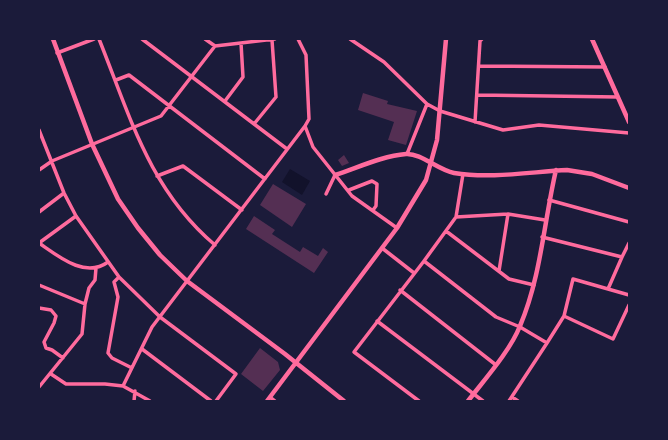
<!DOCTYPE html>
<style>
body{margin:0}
#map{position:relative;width:668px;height:440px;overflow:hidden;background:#1b1b3a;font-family:Barlow,sans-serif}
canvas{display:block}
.frame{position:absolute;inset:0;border:40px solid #1b1b3a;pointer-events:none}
</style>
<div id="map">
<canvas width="668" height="440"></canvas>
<div class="frame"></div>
</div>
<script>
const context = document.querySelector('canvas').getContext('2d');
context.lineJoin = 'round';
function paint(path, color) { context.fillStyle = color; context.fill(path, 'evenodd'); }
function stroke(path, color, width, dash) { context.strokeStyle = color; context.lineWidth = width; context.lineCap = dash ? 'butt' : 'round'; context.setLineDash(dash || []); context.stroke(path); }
const water = new Path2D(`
 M290 169 310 181 302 195 282 182Z`);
const building = new Path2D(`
 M363 93 388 101 387 104 417 111 406 145 388 140 394 122 358 110Z
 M344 155 349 163 342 166 338 160Z
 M273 184 306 204 292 227 260 205Z
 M254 216 275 230 272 234 300 252 303 247 318 256 323 248 328 252 314 273 246 229Z
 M260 348 278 362 280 370 263 391 241 374Z`);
const minor = new Path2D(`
 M99 39C130 116 149 189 215 245
 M142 39 287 149
 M205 39 215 46 275 39
 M298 39 306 55 309 119 305 126 313 147 352 196 397 228
 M350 39 384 62 427 104 440 111 503 130 539 125 629 133
 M57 53 94 39
 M480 66 605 67
 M116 80 129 75 265 179
 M477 95 618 97
 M225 101 243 77 241 43
 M475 122 480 41 482 39
 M254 124 276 97 272 40
 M39 130 64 193 76 216 119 277 160 317 236 374 216 401
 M407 154 427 104
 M39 170 52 161 161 116 215 46
 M463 174 456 217 424 261 496 317 520 327 547 343 509 401
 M157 176 183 166 242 210
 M349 190 372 181 377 184 376 206 373 210
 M326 194 335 175
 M549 200 629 222
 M39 212 64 193
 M456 217 508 214 545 220
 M446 231 509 279 534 285
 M542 237 622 257 608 289
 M39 243C58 256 85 279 108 262
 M39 243 76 216
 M382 248 414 273
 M622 257 629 243
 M499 271 508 214
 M119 277 114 282 118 297 108 353 112 358 132 368
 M39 285 85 304
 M400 290 496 365
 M629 295 573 279 564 316 613 339 629 305
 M39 308 51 310 56 316 54 323 44 342 46 348 52 350 63 358
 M377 321 483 401
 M547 343 564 316
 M142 349 211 401
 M51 374 66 384H105L123 386 150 401
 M123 386 152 327 305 126
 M39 387 82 334 85 304 89 288 95 280 96 268
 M270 397 275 401
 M512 397 518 401
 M134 401 135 391
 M419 401 354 352 424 261`);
const tertiary = new Path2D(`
 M53 39 92 144 118 199 138 228 160 255 187 281 285 354 344 401
 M592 39 629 122
 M335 175C357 168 382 156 406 154 421 153 438 170 454 173 490 179 530 172 567 170L592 174 629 188
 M267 401 397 228 426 180 437 140 446 39
 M468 401C485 379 510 351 520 326 541 277 544 221 556 170`);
paint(water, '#12122b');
paint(building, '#542f53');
stroke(minor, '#ff6b9d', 3.5);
stroke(tertiary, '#ff6b9d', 4.5);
</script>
